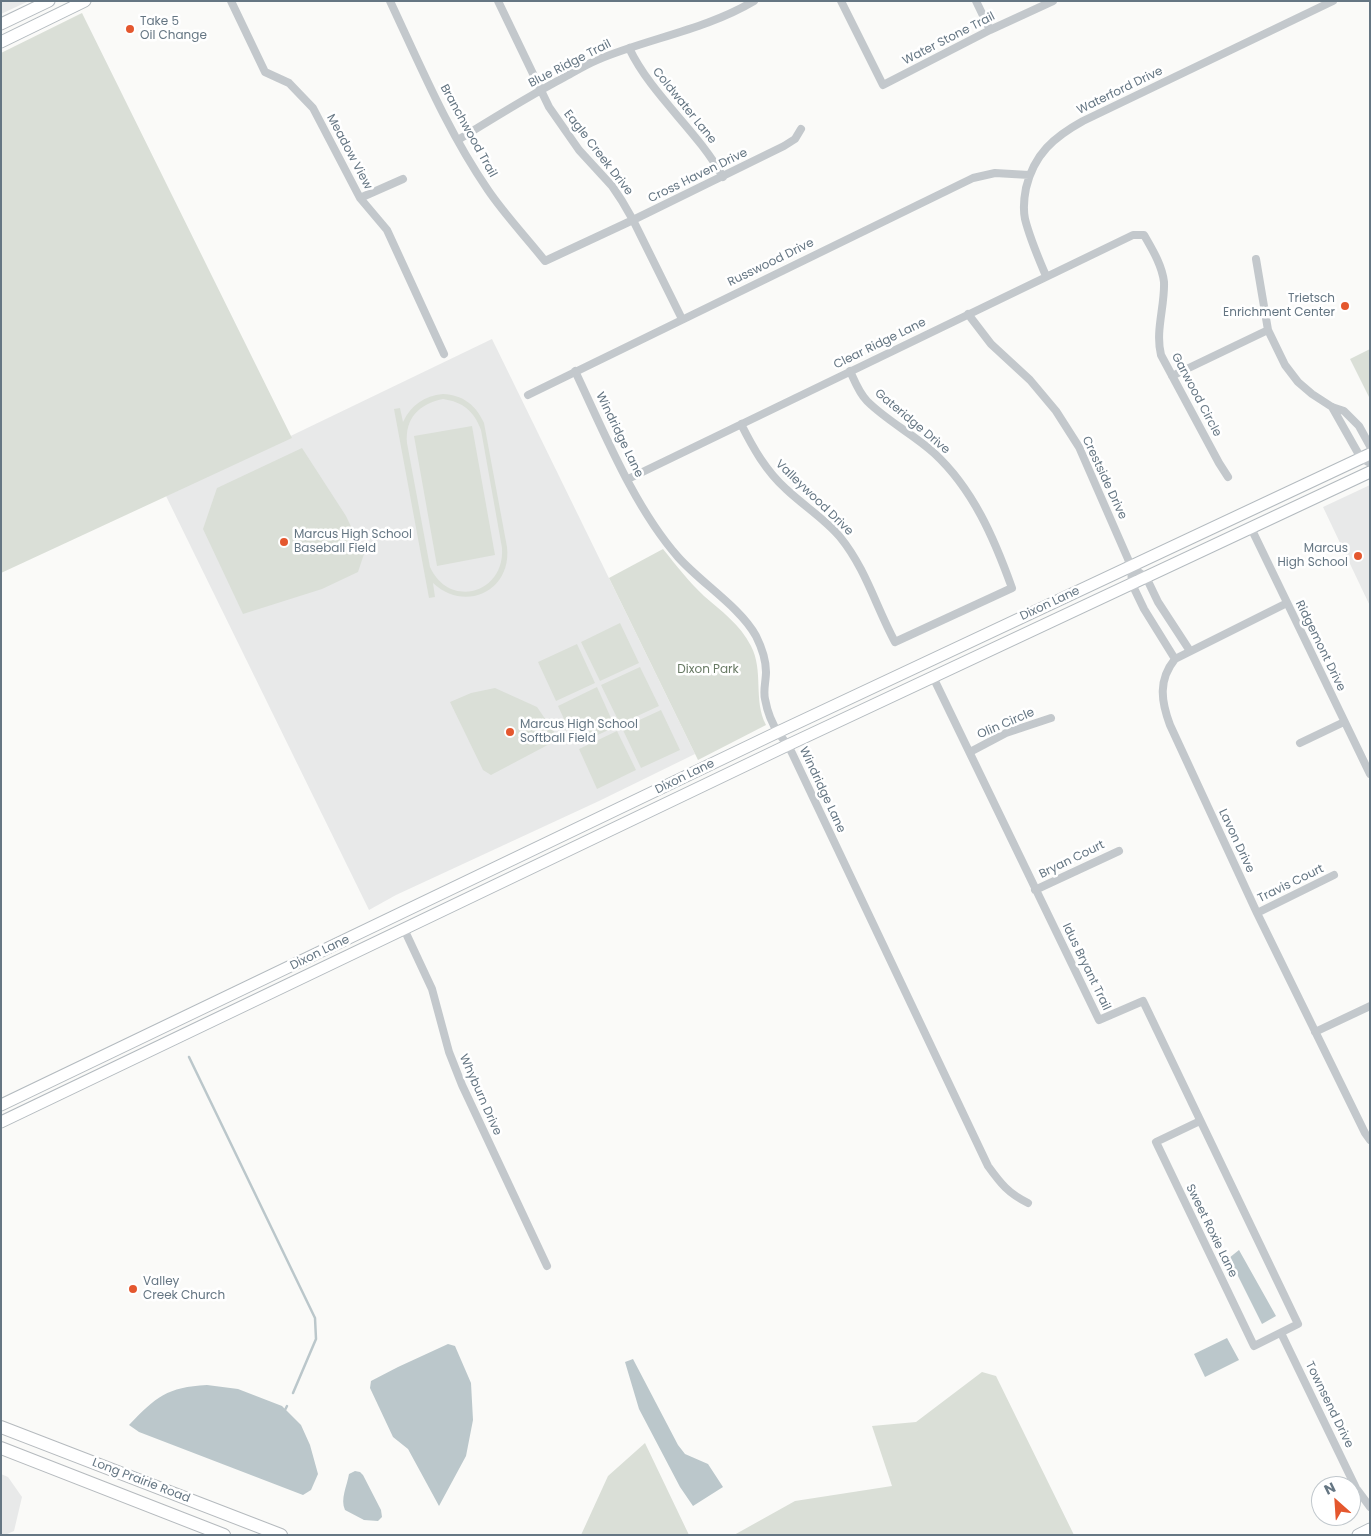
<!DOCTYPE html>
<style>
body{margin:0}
#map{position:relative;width:1371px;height:1536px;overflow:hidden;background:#fafaf8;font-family:Poppins,sans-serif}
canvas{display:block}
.frame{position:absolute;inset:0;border:2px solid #657683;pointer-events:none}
.north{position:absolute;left:1311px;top:1476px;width:50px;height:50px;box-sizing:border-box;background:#fff;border:1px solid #c1c8cd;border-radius:50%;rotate:334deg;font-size:14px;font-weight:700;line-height:20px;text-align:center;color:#657683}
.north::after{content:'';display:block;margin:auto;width:18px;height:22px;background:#e4572e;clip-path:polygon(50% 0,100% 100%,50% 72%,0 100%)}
</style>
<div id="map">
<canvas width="1371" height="1536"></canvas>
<div class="frame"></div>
<div class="north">N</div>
</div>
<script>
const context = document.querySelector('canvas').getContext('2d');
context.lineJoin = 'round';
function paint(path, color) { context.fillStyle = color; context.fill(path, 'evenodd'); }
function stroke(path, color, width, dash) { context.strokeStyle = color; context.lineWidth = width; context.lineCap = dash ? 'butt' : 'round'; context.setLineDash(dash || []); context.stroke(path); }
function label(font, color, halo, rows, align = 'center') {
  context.font = font + ' Poppins,sans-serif'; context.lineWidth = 5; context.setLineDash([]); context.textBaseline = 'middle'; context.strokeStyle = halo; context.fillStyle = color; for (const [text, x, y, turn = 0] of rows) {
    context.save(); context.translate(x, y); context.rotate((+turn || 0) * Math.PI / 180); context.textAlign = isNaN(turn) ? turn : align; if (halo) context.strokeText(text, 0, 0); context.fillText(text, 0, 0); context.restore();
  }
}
const built = new Path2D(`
 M1 1H29L1 14Z
 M492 339 695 754 599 801 396 895 369 910 166 496Z
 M1370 485V606L1323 507Z
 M1 1474 8 1477 22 1497 14 1531 5 1535H1Z`);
const green = new Path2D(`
 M82 13 292 438 1 573V53Z
 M1370 349V399L1350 359Z
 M443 394C463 395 476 405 484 423L507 547C512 591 465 613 433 583L435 597 429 598 394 409 400 408 403 422C411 405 424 396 443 394ZM443 399C463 402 474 411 481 430L502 548C505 594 449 609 430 567L407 443C405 418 419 404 443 399Z
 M472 426 495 555 437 566 414 436Z
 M302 448 346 516 364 554 358 572 322 589 243 614 203 529 217 488Z
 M663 549C676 565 689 582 704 596 721 611 740 624 751 646 764 671 753 700 766 725L698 760 609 578Z
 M620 623 639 663 600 681 581 642Z
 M577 644 595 683 556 701 538 662Z
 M640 667 659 706 620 724 601 685Z
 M597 687 615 727 576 745 558 706Z
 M495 688 537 707 559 739 491 775 483 770 450 702 471 693Z
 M661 710 680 750 641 768 622 728Z
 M617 731 636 770 597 789 579 749Z
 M982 1372 996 1376 1074 1535H734L795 1501 892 1486 872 1426 916 1422Z
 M645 1443 689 1535H581L608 1476Z`);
const water = new Path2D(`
 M1239 1250 1276 1316 1262 1324 1229 1258Z
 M1227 1338 1239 1360 1205 1377 1194 1354Z
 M448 1344 455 1346 471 1383 473 1420 466 1456 439 1506 408 1449 393 1437 370 1388 371 1381 398 1367Z
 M633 1359 678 1445 685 1454 708 1464 723 1487 693 1506 680 1487 639 1409 625 1362Z
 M207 1385 238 1389 282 1406 301 1425 310 1445 318 1474 311 1490 303 1495 139 1432 129 1425C156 1397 167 1387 207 1385Z
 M355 1471 360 1472 363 1475 381 1510 382 1517 378 1521 364 1520 345 1510C340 1499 347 1486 349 1474Z`);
const stream = new Path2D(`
 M189 1057 315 1318 316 1339 293 1393
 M285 1410 287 1406`);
const street = new Path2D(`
 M231 1 265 72 289 83 313 108 360 198 387 230 444 354
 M390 1C420 65 448 132 488 190 505 215 526 237 545 261L633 220 784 146 795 139 801 129
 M498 1 549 107 579 150 612 186 622 201 633 220 682 319
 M841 1 883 85 990 30 1053 1
 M976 1 990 30
 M629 48C652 96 697 130 723 177
 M458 140C492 119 527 97 563 78 574 72 585 65 597 60 649 38 705 30 754 1
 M360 198 403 179
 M1256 259 1268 330 1285 365 1298 382 1312 394 1332 407 1344 411 1359 426 1370 446
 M1046 276C1038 257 1030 239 1025 219 1023 209 1024 198 1026 188 1034 154 1054 137 1083 121L1333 1
 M968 314 991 344 1030 380 1056 411 1079 447 1128 559 1131 567 1132 584 1144 609 1175 659
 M575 371C604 432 634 507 678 557 701 583 740 607 756 636 761 646 766 660 766 672 766 681 763 690 765 699 767 710 772 724 779 734 784 740 788 745 792 753L988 1166C1001 1184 1008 1193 1028 1203
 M1172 376 1268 330
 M528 395 973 178 995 173 1029 175
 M1332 407 1358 453 1361 458 1370 463
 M741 424C753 448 766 471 786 489 804 506 825 519 840 537 866 569 876 607 895 642L1012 588C994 538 973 489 934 453 913 434 887 421 867 401 859 393 855 382 850 371
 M628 479 1133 235H1144C1152 249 1162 265 1164 282 1165 306 1155 331 1161 355L1219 463 1228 477
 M1251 528 1370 774
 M1131 567 1146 577 1158 602 1190 651
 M1287 603 1175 659C1158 680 1161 701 1170 725L1257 913 1365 1133 1370 1140
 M933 677 1099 1020 1143 1001 1298 1324 1254 1346 1156 1142 1200 1121
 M1300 743 1344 722
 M970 752 1006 733 1051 718
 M1035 890 1119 851
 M1257 913 1334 875
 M404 929 432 989 449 1052 462 1085 547 1266
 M1315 1032 1370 1006
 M1281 1333 1356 1488 1370 1507`);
const secondary = new Path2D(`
 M1 24 49 1
 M1 42 85 1
 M1 1105 778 732 1370 454
 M1 1122 788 745 1370 472
 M1358 1535 1370 1529`);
const primary = new Path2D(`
 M1 1427 281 1535
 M1 1448 224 1535`);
const markers = [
 [130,29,5,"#e4572e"],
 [1345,306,5,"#e4572e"],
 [284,542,5,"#e4572e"],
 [1358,556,5,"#e4572e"],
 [510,732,5,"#e4572e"],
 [133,1289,5,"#e4572e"]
];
const poiNames = [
 ["Take 5",140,22],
 ["Oil Change",140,36],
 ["Trietsch",1335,299,"right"],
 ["Enrichment Center",1335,313,"right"],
 ["Marcus High School",294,535],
 ["Baseball Field",294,549],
 ["Marcus",1348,549,"right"],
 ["High School",1348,563,"right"],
 ["Marcus High School",520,725],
 ["Softball Field",520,739],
 ["Valley",143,1282],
 ["Creek Church",143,1296]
];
const streetNames = [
 ["Water Stone Trail",949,39,-27],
 ["Blue Ridge Trail",570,64,-27],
 ["Waterford Drive",1120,91,-26],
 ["Coldwater Lane",684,106,51],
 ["Branchwood Trail",468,131,61],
 ["Meadow View",349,152,62],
 ["Eagle Creek Drive",598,153,52],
 ["Cross Haven Drive",698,176,-26],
 ["Russwood Drive",771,263,-26],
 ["Clear Ridge Lane",880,344,-26],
 ["Garwood Circle",1196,395,62],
 ["Gateridge Drive",912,422,40],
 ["Windridge Lane",619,435,64],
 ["Crestside Drive",1104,478,65],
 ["Valleywood Drive",814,498,44],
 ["Dixon Lane",1050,604,-25],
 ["Ridgemont Drive",1320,646,64],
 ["Olin Circle",1006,724,-23],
 ["Dixon Lane",685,777,-26],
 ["Windridge Lane",822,790,65],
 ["Lavon Drive",1236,841,65],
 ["Bryan Court",1072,860,-26],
 ["Travis Court",1291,884,-26],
 ["Dixon Lane",320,953,-26],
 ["Idus Bryant Trail",1086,967,64],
 ["Whyburn Drive",480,1095,66],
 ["Sweet Roxie Lane",1211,1231,64],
 ["Townsend Drive",1329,1405,64],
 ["Long Prairie Road",141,1481,21]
];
const parkNames = [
 ["Dixon Park",708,670]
];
paint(built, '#e8e9e9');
paint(green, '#dadfd7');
paint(water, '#bbc7cb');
stroke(stream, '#bbc7cb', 2.5);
stroke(secondary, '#b3babf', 13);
stroke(primary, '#b5babe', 14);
stroke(street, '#c3c8cc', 8);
stroke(secondary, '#fff', 11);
stroke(primary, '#fff', 12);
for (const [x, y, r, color] of markers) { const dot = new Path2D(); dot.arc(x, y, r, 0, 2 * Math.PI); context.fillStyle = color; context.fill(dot); stroke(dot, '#fff', 2); }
label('12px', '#657683', '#fff', poiNames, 'left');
label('12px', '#657683', '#fff', streetNames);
label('12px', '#687a64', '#fff', parkNames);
</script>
